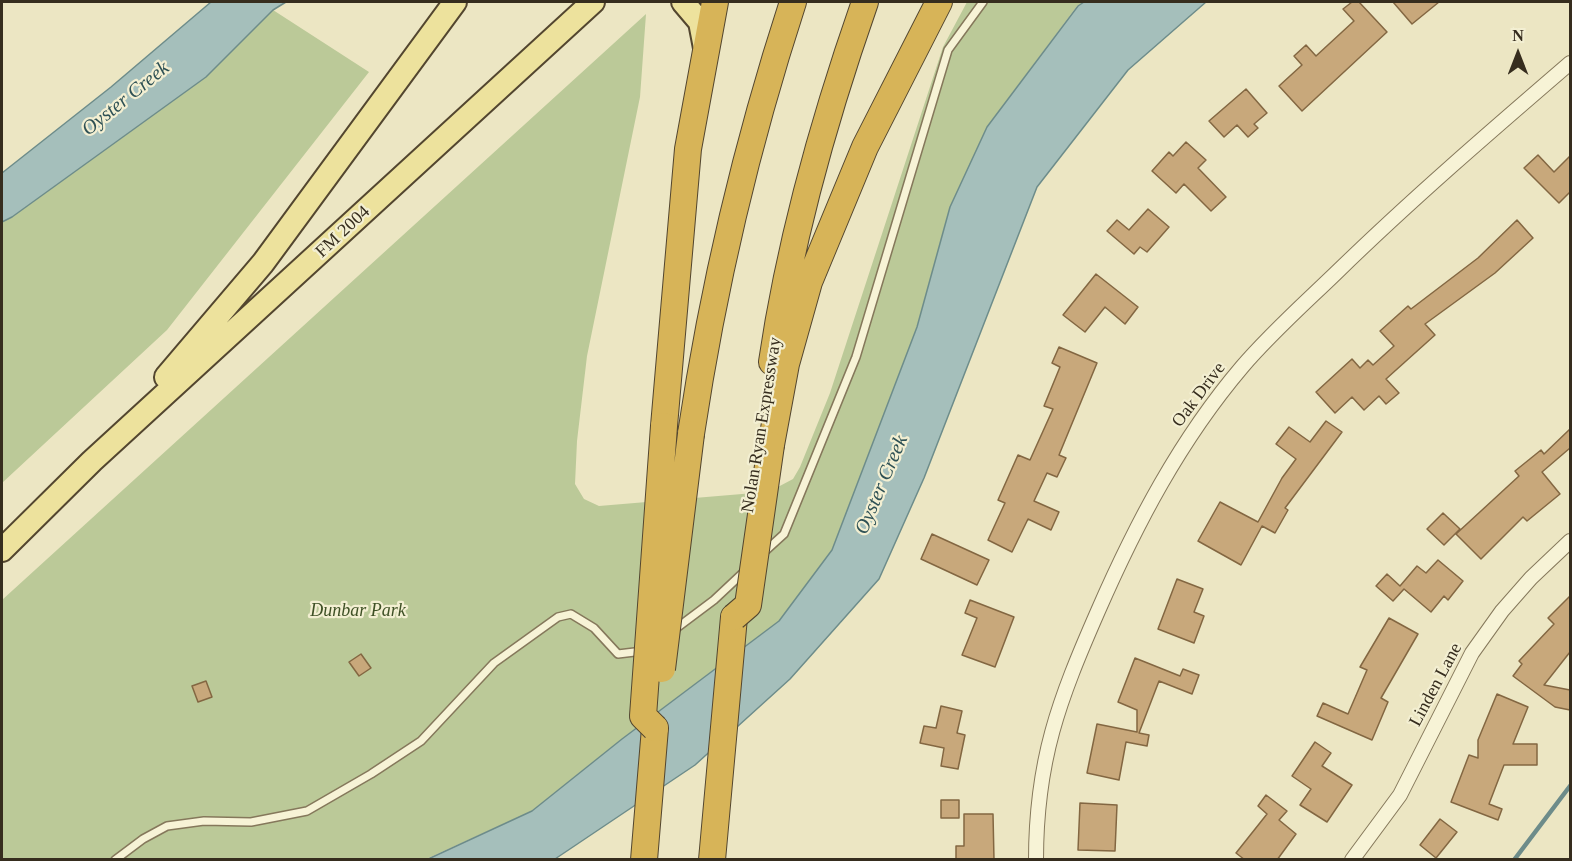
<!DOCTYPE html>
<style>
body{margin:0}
#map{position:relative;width:1572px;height:861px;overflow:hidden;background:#ece6c3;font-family:"Times New Roman",serif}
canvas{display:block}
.frame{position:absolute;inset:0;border:3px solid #362d1e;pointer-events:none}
.north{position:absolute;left:1488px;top:24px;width:60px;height:60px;-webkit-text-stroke:4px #f3efd2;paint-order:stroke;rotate:0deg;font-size:16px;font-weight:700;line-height:24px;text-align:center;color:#362d1e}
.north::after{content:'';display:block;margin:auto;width:21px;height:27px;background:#362d1e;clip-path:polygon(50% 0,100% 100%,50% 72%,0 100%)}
</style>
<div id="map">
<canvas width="1572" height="861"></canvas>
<div class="frame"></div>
<div class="north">N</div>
</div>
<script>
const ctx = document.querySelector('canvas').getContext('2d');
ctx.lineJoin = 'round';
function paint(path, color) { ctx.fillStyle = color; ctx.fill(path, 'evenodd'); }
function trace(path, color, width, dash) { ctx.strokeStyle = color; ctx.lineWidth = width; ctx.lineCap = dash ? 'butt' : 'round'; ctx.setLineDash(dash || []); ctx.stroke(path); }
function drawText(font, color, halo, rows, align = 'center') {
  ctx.font = font + ' "Times New Roman",serif'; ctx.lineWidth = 4.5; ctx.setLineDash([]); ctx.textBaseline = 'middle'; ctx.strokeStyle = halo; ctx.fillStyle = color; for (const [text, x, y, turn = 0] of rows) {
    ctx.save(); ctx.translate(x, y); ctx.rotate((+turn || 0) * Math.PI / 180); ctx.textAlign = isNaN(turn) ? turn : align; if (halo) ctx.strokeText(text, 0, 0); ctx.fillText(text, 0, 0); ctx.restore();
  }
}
paint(new Path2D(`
 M967 2H1084L1077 6 987 127 950 207 917 327 832 550 779 621 622 739 532 811 426 859 2 860V600L646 14 640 97 587 356 577 441 575 484 584 499 599 506 754 493 776 488 793 479 800 467 830 393 943 47Z
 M273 10 369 72 167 330 2 483V222L12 217 206 77Z`), '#bbc998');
const water = new Path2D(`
 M211 2H286L273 10 206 77 12 217 2 222V173L111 87Z
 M1084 2H1206L1128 70 1037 187 924 478 879 579 790 679 695 765 555 859 426 860 532 811 622 739 779 621 832 550 917 327 950 207 987 127 1078 6Z`);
paint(water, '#a5bfbb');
trace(water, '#6d8c8a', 1.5);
trace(new Path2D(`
 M1514 860 1570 786`), '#6d8c8a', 4.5);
const building = new Path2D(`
 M1352 2H1359L1387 32 1302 111 1279 86 1302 65 1294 56 1306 45 1316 56 1354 21 1343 9Z
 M1393 2H1439L1412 24Z
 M1246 89 1267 113 1254 124 1258 128 1248 137 1237 125 1224 137 1209 121Z
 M1186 142 1206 160 1198 168 1226 197 1211 211 1184 184 1176 193 1152 171 1169 152 1173 156Z
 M1538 155 1554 172 1570 156V192L1559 203 1524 168Z
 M1148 209 1169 227 1147 252 1140 247 1134 254 1107 231 1117 220 1129 230Z
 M1517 220 1533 238 1495 273 1425 324 1435 335 1386 379 1399 393 1386 404 1379 396 1364 410 1352 397 1335 413 1316 392 1352 359 1360 368 1368 360 1373 365 1394 346 1380 331 1408 306 1411 309 1478 258Z
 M1096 274 1138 307 1125 324 1105 307 1085 332 1063 315Z
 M1059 347 1097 363 1059 455 1066 458 1057 477 1047 473 1034 501 1059 512 1051 530 1028 519 1012 552 988 540 1005 503 998 500 1018 455 1030 460 1053 409 1044 406 1060 367 1052 363Z
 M1326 421 1342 432 1285 508 1288 510 1275 533 1262 526 1241 565 1198 541 1220 502 1258 522 1282 478 1296 459 1276 444 1289 427 1310 442Z
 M1570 429V448L1542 472 1560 494 1527 521 1523 517 1481 559 1456 534 1519 476 1515 471 1541 450 1544 454Z
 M1443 513 1460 529 1444 545 1427 529Z
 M932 534 989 560 977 585 921 559Z
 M1438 560 1463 581 1448 600 1444 596 1431 612 1404 589 1393 601 1376 586 1387 574 1400 586 1417 566 1426 573Z
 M1177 579 1203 589 1194 612 1204 616 1194 643 1158 629Z
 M1570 596V652L1544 685 1570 690V710L1555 707 1513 676 1522 664 1519 661 1554 624 1548 618Z
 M970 600 1014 617 995 667 962 655 977 618 965 613Z
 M1389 618 1418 634 1381 698 1388 702 1372 740 1317 716 1323 703 1348 714 1367 670 1360 667Z
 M361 654 371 668 359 676 349 662Z
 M1135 658 1180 676 1183 669 1199 675 1192 694 1159 681 1139 733 1149 735 1147 746 1126 742 1119 780 1087 773 1097 724 1137 732V710L1118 702Z
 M206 681 212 697 198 702 192 686Z
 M1497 694 1528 707 1513 744H1537V765H1504L1489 804 1502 809 1498 820 1451 802 1469 755 1478 758V740Z
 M941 706 962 711 957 733 965 735 958 769 941 766 944 748 920 743 924 726 936 728Z
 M1315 742 1331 753 1322 766 1352 785 1327 822 1300 805 1311 789 1292 776Z
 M1266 795 1287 811 1279 820 1296 834 1277 860H1245L1236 853 1267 814 1258 806Z
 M941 800H959V818H941Z
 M1080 803 1117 805 1115 851 1078 850Z
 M964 814H993L994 860H956V846H964Z
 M1440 819 1457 832 1436 858 1420 845Z`);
paint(building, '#c8a87b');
trace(building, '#836742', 1.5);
const lane = new Path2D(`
 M762 554 784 534 856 357 948 50 983 2
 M674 630 714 600 746 570
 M115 860 143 839 167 826 204 821 251 822 307 811 371 774 421 741 494 663 558 617 571 614 594 628 618 654 643 651`);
const street = new Path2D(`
 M1036 860C1036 760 1059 700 1098 611 1136 524 1180 440 1242 367 1271 333 1305 303 1337 272 1412 199 1491 131 1570 63
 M1352 860 1400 795 1472 653 1502 611 1531 578 1570 541`);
const primary = new Path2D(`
 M683 2 700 22 705 48
 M166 377 263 263 455 2
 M2 550 92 461 593 2`);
const highway = new Path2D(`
 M772 362C790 239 824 119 865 2
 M664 426 688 149 715 2
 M691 434C713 287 747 143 793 2
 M771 445 786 364 809 282 865 147 939 2
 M644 860 655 728
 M712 860 734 617`);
trace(lane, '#85785b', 10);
trace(street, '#85785b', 16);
trace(primary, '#53462f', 26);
trace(highway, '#53462f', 28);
trace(lane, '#f7f3d6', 7);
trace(street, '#f7f3d6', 14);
trace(primary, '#ede29d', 22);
trace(highway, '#d7b458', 26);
const highwayBridge = new Path2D(`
 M734 617 748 605 771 445
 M662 669 691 434
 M655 728 643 716 664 426`);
trace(highwayBridge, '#53462f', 28, []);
trace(highwayBridge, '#d7b458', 26);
drawText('18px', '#362d1e', '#f3efd2', [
 ["FM 2004",343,232,-43],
 ["Oak Drive",1199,395,-53],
 ["Nolan Ryan Expressway",762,425,-81],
 ["Linden Lane",1436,685,-62]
]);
drawText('italic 18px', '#3f5126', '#f3efd2', [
 ["Dunbar Park",358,611]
]);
drawText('italic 20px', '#2e5155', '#f3efd2', [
 ["Oyster Creek",126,99,-39],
 ["Oyster Creek",882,485,-67]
]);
</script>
